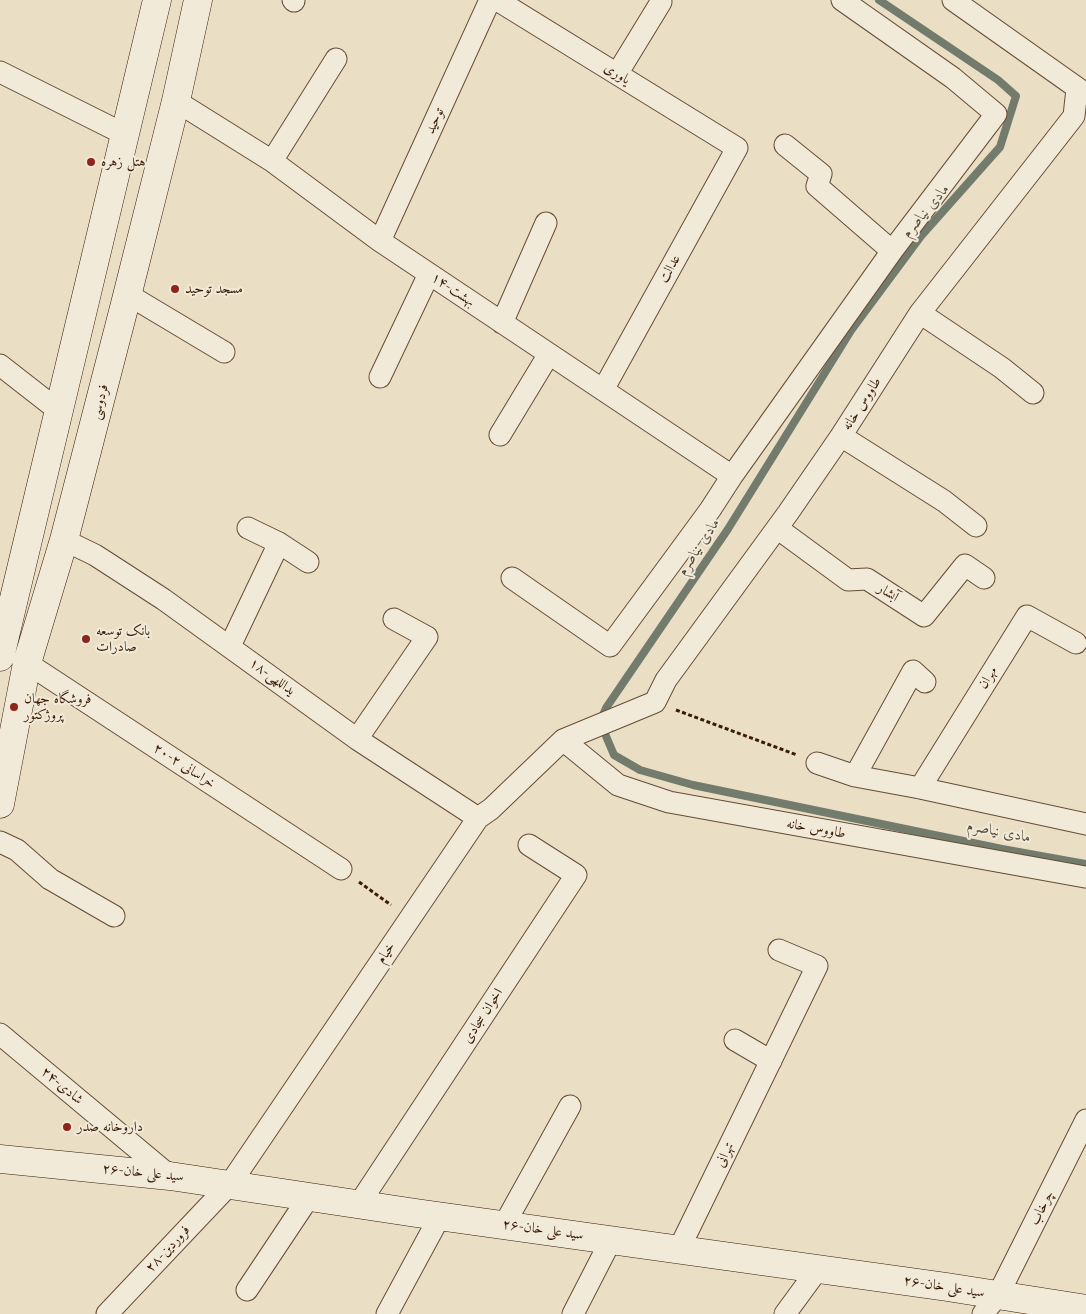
<!DOCTYPE html>
<meta charset="utf-8">
<style>
body{margin:0}
canvas{display:block;background:#eadec5}
</style>
<canvas width="1086" height="1314"></canvas>
<script>
const ctx = document.querySelector('canvas').getContext('2d');
ctx.lineJoin = 'round';
function trace(path, color, width, dash) { ctx.strokeStyle = color; ctx.lineWidth = width; ctx.lineCap = dash ? 'butt' : 'round'; ctx.setLineDash(dash || []); ctx.stroke(path); }
function drawText(font, color, halo, rows, align = 'center') {
  ctx.font = font + ' "Old Standard TT",Amiri,serif'; ctx.lineWidth = 4; ctx.setLineDash([]); ctx.textBaseline = 'middle'; ctx.strokeStyle = halo; ctx.fillStyle = color; for (const [text, x, y, turn = 0] of rows) {
    ctx.save(); ctx.translate(x, y); ctx.rotate((+turn || 0) * Math.PI / 180); ctx.textAlign = isNaN(turn) ? turn : align; if (halo) ctx.strokeText(text, 0, 0); ctx.fillText(text, 0, 0); ctx.restore();
  }
}
trace(new Path2D(`
 M879 0 998 80 1016 96 1000 147 921 236 852 329 728 529 606 708 600 722 614 755 640 770 693 785 1002 849 1086 864`), '#737c6c', 8);
const street = new Path2D(`
 M293 0 294 1
 M497 0 737 148 603 390
 M953 0 1086 94
 M0 72 124 134
 M617 74 661 2
 M176 101 272 161 380 241 732 476
 M785 145 821 174 817 186 892 251
 M272 161 336 59
 M380 241 490 0
 M127 294 224 352
 M920 313 1002 368 1033 393
 M502 323 546 223
 M0 365 59 411
 M380 377 429 274
 M500 435 549 354
 M841 436 944 501 976 526
 M248 528 279 543 308 562
 M777 528 848 580 867 579 924 616 965 565 984 578
 M64 540 95 555 163 599 357 739 478 818
 M512 578 610 646 710 510 732 476 892 251 996 114 953 78 842 0
 M230 646 279 543
 M27 663 341 869
 M357 739 427 637 394 619
 M563 740 618 785 669 802 1085 877
 M817 763 855 776 920 788 1086 824
 M855 776 913 671 925 682
 M920 788 1027 616 1076 643
 M0 842 17 850 50 879 114 916
 M0 1034 170 1176
 M735 1040 771 1061
 M359 1204 576 875 529 845
 M504 1225 570 1106
 M679 1249 817 966 779 950
 M247 1290 309 1197
 M107 1314 230 1184 478 818 491 809 563 740 655 702 666 680 788 513 841 436 920 313 1074 116 1077 89
 M387 1314 440 1216
 M573 1314 611 1240
 M785 1314 818 1269
 M983 1314 998 1295 1086 1120`);
const secondary = new Path2D(`
 M0 657 157 0
 M0 804 27 663 64 540 125 304 176 101 198 0
 M0 1159 170 1176 416 1213 947 1287 1086 1309`);
trace(street, '#674c35', 23);
trace(secondary, '#3b1c05', 29);
trace(new Path2D(`
 M676 710 797 755
 M359 882 391 905`), '#3b1c05', 3, [4, 2.5]);
trace(street, '#f1ead9', 21);
trace(secondary, '#f1ead9', 28);
for (const [x, y, r, color] of [
 [91,162,5,"#8f2418"],
 [175,289,5,"#8f2418"],
 [86,639,5,"#8f2418"],
 [14,707,5,"#8f2418"],
 [67,1127,5,"#8f2418"]
]) { const dot = new Path2D(); dot.arc(x, y, r, 0, 2 * Math.PI); ctx.fillStyle = color; ctx.fill(dot); trace(dot, '#f1ead9', 2); }
drawText('14px', '#3b1c05', '#f1ead9', [
 ["یاوری",617,74,32],
 ["توحید",435,121,-66],
 ["عدالت",670,269,-61],
 ["۱۴-بهشت",453,290,34],
 ["فردوسی",100,402,-76],
 ["طاووس خانه",862,404,-57],
 ["آبشار",888,593,33],
 ["۱۸-یداللهی",272,677,36],
 ["مهران",988,678,-58],
 ["۲۰-خراسانی ۲",184,766,33],
 ["طاووس خانه",816,829,10],
 ["خیام",386,953,-56],
 ["اخوان سجادی",483,1016,-57],
 ["۲۴-شادی",62,1086,40],
 ["تهرانی",725,1155,-64],
 ["۲۶-سید علی خان",143,1173,6],
 ["چرخاب",1042,1208,-63],
 ["۲۶-سید علی خان",543,1230,8],
 ["۲۸-فروردین",168,1249,-47],
 ["۲۶-سید علی خان",944,1287,9]
]);
drawText('14px', '#3b1c05', '#f1ead9', [
 ["هتل زهره",101,162],
 ["مسجد توحید",185,289],
 ["بانک توسعه",96,631],
 ["صادرات",96,647],
 ["فروشگاه جهان",24,699],
 ["پروژکتور",24,715],
 ["داروخانه صدر",77,1127]
], 'left');
drawText('italic 15px', '#574c39', '#f1ead9', [
 ["مادی نیاصرم",926,211,-50],
 ["مادی نیاصرم",699,547,-57],
 ["مادی نیاصرم",999,832,11]
]);
</script>
